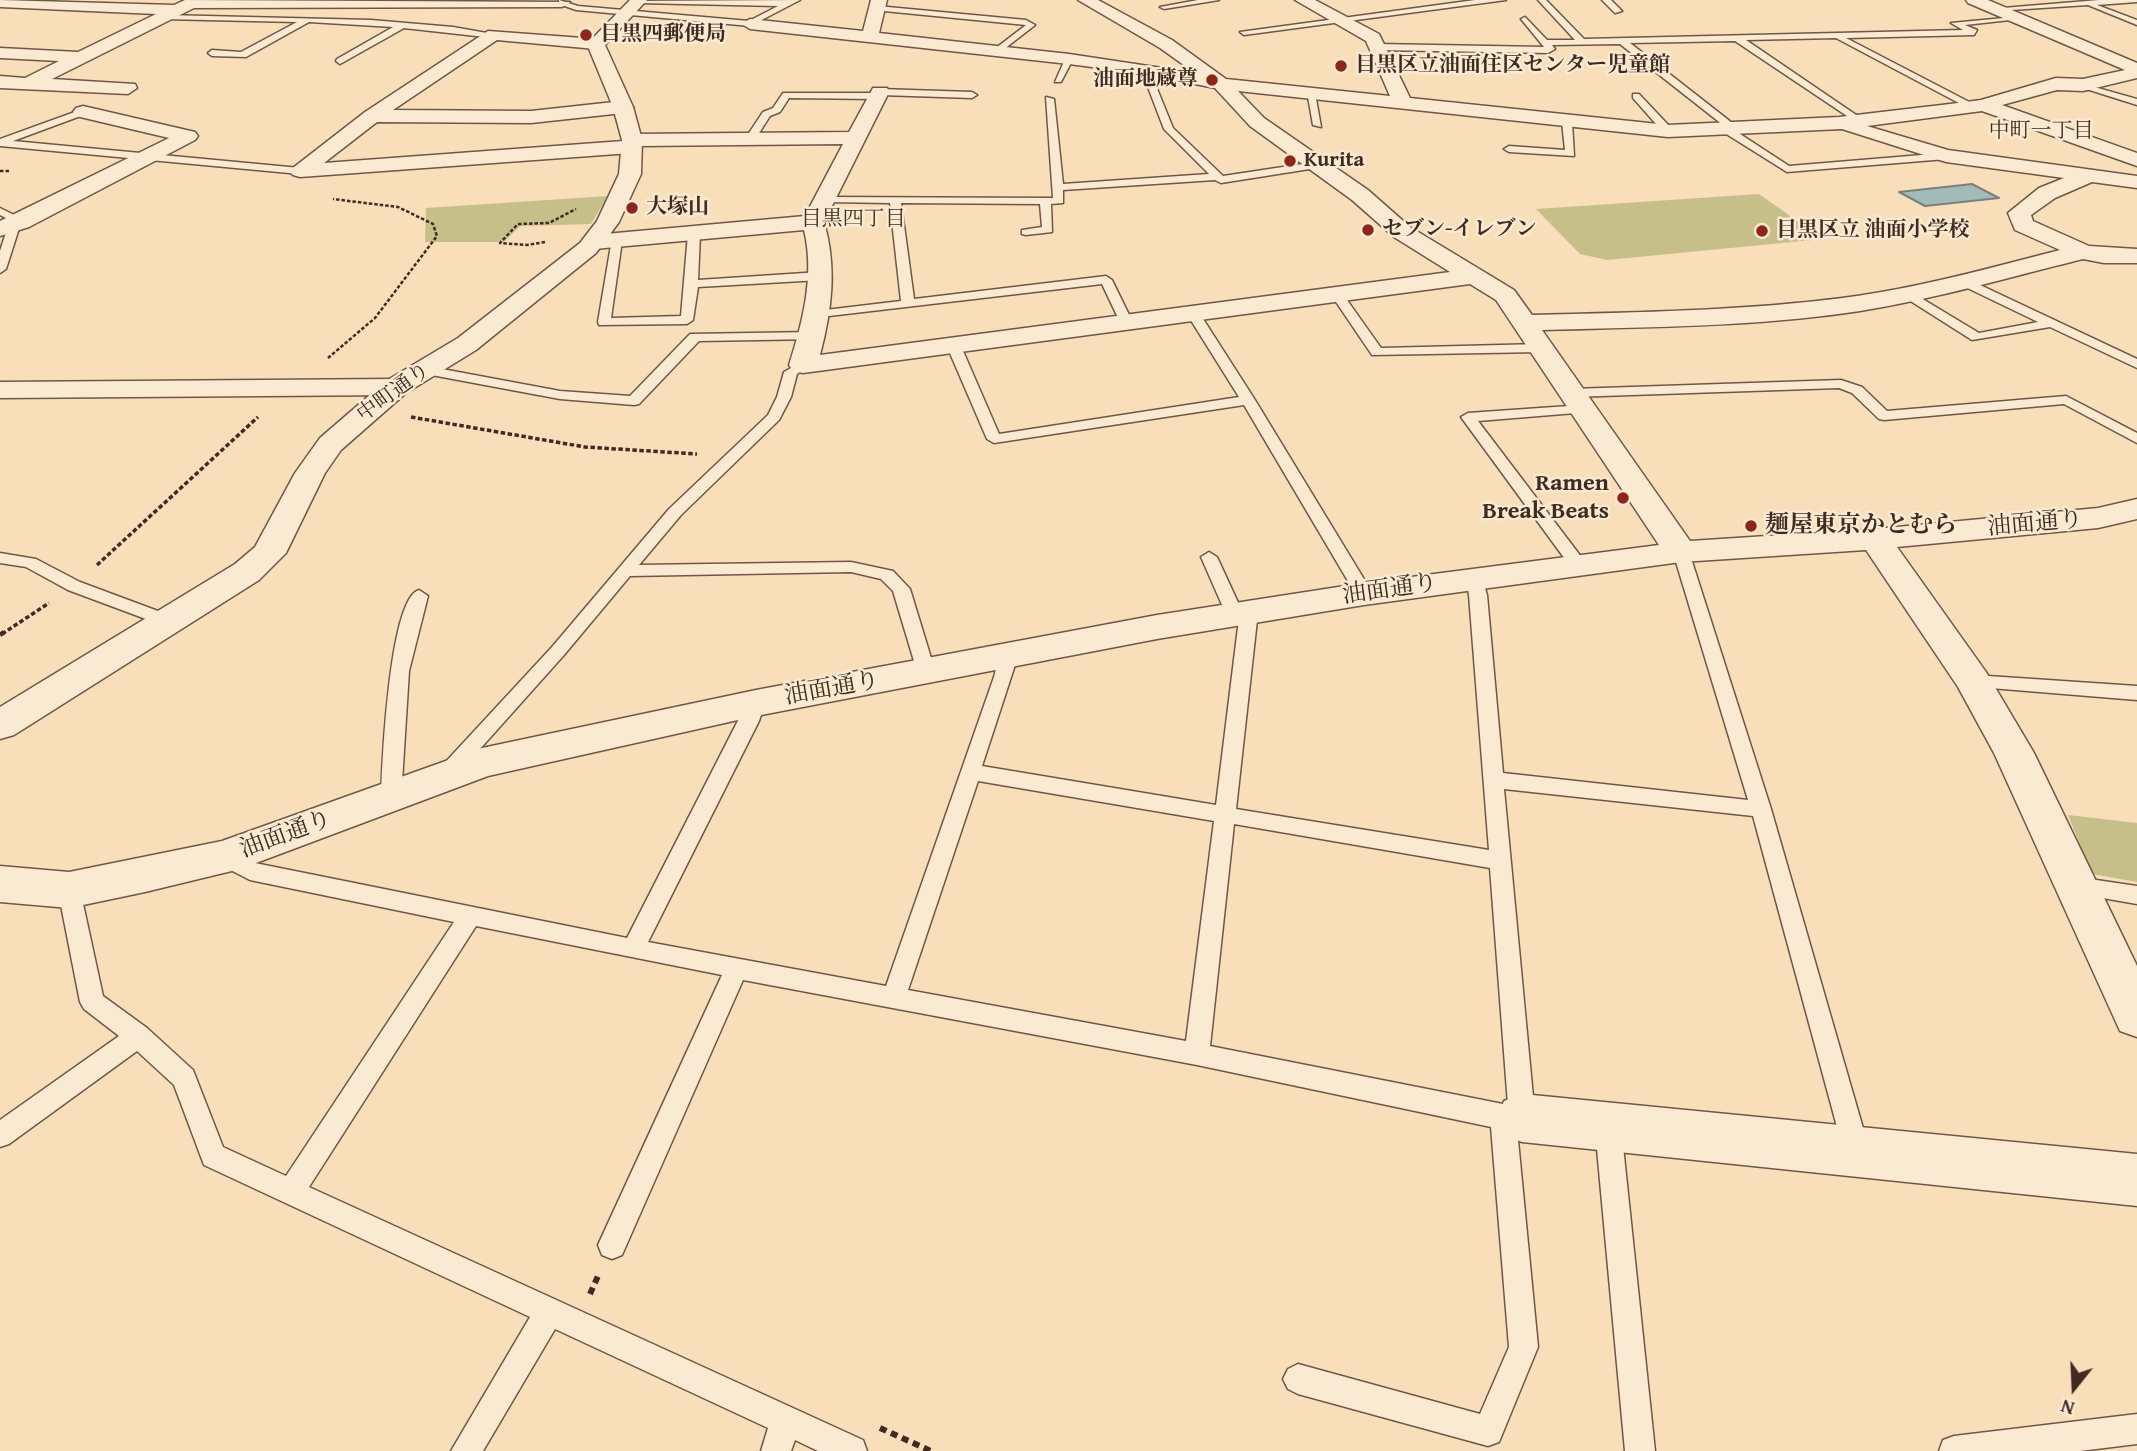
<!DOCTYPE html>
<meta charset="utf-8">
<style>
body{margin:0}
#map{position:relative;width:2137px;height:1451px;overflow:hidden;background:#f9deba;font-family:"Gentium Book Plus",serif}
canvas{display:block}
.north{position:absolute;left:2039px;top:1353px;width:70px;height:70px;-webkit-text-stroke:5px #fbead2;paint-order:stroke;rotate:198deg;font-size:19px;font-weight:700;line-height:28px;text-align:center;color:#412a21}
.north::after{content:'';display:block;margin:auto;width:24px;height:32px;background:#412a21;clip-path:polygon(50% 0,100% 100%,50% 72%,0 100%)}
</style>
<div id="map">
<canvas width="2137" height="1451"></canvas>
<div class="north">N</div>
</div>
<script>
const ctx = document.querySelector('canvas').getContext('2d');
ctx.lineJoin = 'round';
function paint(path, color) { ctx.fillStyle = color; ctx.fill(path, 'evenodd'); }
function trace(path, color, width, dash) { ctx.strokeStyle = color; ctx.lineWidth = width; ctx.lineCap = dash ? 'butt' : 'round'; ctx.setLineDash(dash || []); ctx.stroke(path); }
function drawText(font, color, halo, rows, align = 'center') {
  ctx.font = font + ' "Gentium Book Plus","Noto Serif JP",serif'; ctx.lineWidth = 5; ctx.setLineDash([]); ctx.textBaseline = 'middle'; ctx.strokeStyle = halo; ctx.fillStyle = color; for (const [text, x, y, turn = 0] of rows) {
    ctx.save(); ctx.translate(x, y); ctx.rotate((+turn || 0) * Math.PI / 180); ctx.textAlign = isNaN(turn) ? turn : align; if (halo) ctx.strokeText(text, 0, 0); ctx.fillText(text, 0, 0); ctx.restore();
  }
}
paint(new Path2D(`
 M1759 194 1823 239 1607 260 1580 254 1536 209Z
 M608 196 591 224 520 226 504 242H425L426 208Z
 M2068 815 2137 823V882L2092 874Z`), '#c6bf8a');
const water = new Path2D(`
 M1972 184 1999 198 1925 206 1899 192Z`);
paint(water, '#a0bbb8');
trace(water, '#7a817c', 2);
const service = new Path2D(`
 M559 0 578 6 749 21 778 6 638 3 634 1 800 0 750 26 576 10 559 4Z
 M1198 0H1219L1164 9 1160 7Z
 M1475 0H1506L1244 35 1240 32Z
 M1538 0H1546L1584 39 1963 30 1951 23 2015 17 2019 19 1965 25 1977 30 1974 35 1846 38 1975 105 1977 107 1972 110 1836 38 1746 40 1862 119 1864 121 1859 124 1735 41 1630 43 1736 126 1734 130 1789 166 1946 153 1951 156 1946 159 1787 172 1720 130 1719 128 1723 125 1620 44 1552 45 1555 49 1548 53 1377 50 1373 47 1377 44 1544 47 1521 19 1525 17 1547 40H1575Z
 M1602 0H1611L1622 11 1615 13Z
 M2099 0H2137V2L2097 5 2137 20V25L2088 5 1995 11 1991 9Z
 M877 6 1026 20 1035 25 999 53 996 48 1026 25 874 10Z
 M165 15 371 20 453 27 498 35 494 38 404 28 340 64 336 61 337 59 393 27 309 22 246 57 212 56 208 53 212 50 241 52 297 22 162 19Z
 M1066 57 1073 59 1061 82H1055Z
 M1145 66 1149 69 1173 128 1223 176 1316 162 1321 165 1316 168 1221 183 1215 180 1063 190V203L1051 204 1052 232 1026 235 1022 234V230L1042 227 1040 204 901 203 914 299 1106 276 1112 280 1132 321 1131 324H1121L1102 284 812 318V312L817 311 901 301 890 203 826 202 820 199 822 197 1053 198 1046 97 1054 99 1063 184 1209 174 1164 129 1141 69Z
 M2080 83 2137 99V105L2080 87Z
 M880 89 972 92 977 95 972 98 881 95 877 99 789 98 780 112 770 116 754 141 745 139 763 112 773 108 783 93H876Z
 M1307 91 1315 93 1321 127 1313 125Z
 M1633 94H1639L1672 129V133H1664L1633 98Z
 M83 109 88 112 86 114 13 141 300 168 305 171 300 174 0 146V139Z
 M1567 119 1572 122 1574 156 1509 152 1504 149 1509 146 1565 150 1562 122Z
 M0 208 22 219 6 269 0 273V251L10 220 0 215Z
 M694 231 700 234 698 280 820 272 826 276 820 280 698 287 693 320 687 324 599 325 598 322 612 239 622 241 611 318 681 316 688 234Z
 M1961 276 2137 359V368L2050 327 1972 340 1901 295 1903 292H1911L1979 333 2038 322 1957 283 1955 280Z
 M1338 292 1342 293 1381 348 1541 344 1548 348 1541 352 1372 355 1332 296Z
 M1193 310 1198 311 1255 400 1373 594 1370 598H1358L1244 405 994 443 987 439 946 344 953 340 960 344 999 434 1239 397 1187 314Z
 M812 332 817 333V339L699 341 639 404 634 405 560 399 426 374 419 370 426 366 560 391 630 396 690 334Z
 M803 361 810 365 797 374 791 397 779 420 681 515 639 565 851 562 893 571 910 589 935 671 933 675H919L917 671 893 591 881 579 851 572 630 576 564 655 454 778 447 780 440 778 437 773 440 768 552 647 669 509 768 415 777 397 784 372Z
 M1841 380 1862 387 1887 411 2066 396 2137 433V443L2064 404 1884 420 1879 419 1852 393 1839 388 1572 397 1565 393 1572 389Z
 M1583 405 1590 409 1588 412 1478 421 1585 562 1587 566 1579 571 1573 570 1461 417 1468 413Z
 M1681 547 1689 552 1771 809 1869 1149 1865 1158 1856 1162 1847 1158 1843 1149 1753 816 1504 789 1535 1118 1531 1127 1517 1130 1538 1347 1499 1442 1488 1446 1298 1394 1288 1389 1283 1379 1288 1369 1298 1364 1480 1414 1509 1347 1491 1127 1197 1065 743 980 622 1255 612 1259 602 1255 598 1245 722 975 476 926 309 1187 863 1440 867 1451H818L795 1440 791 1451H761L768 1428 555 1329 483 1451H451L530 1317 204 1165 174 1085 137 1051 9 1144 0 1147V1120L119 1036 84 1009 80 1002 58 890 61 884 69 881 77 884 80 890 103 996 147 1028 193 1070 223 1147 286 1176 454 922 250 880 217 863 214 857 217 851 225 849 255 863 627 938 747 703 749 698H763L765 703 759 721 648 942 886 986 994 677 997 665 994 655 997 651H1009L1015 665 982 766 1216 805 1239 619 1229 618 1226 614 1201 557 1209 552 1217 557 1241 609 1249 605 1258 611 1236 809 1489 850 1469 595 1466 578 1474 573 1482 578 1487 595 1503 773 1748 800 1673 552ZM978 781 1214 821 1186 1041 908 990ZM1234 824 1490 868 1508 1105 1210 1046Z
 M0 553 36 559 80 582 174 617 177 621 168 627 162 625 68 590 26 567 0 563Z
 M419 590 428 596 409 671 401 798 398 803 391 806 384 803 381 798C382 767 389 598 419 590Z
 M1973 675 2137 686V700L1966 686 1964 681 1966 676Z
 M2076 877 2137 886V904L2068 892 2065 886 2068 880Z
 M1608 1115 1617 1118 1621 1127 1655 1451H1625L1595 1127 1599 1118Z
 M2137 1414V1444L2080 1451H1939L1943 1440 1954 1436Z`);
const minor = new Path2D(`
 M0 0 174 5 185 0 570 2 562 7 194 8 52 79 135 84 137 88 128 94 0 88V76L25 78 59 61 0 58V48L78 52 156 14 0 7Z
 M871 0H887L879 33 1069 54 1195 73 1160 48 1078 0H1098L1172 40 1226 79 1390 96 1366 41 1295 0H1315L1379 34 1410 98 1668 125 1839 117 1950 104 1981 100 2056 78 2083 79 2125 70 1968 3 1966 0H1988L2137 63V78L2083 91 2057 90 2002 105 2137 153V166L1982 111 1867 126 1948 150 2137 176V188L2092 182 2055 198 2031 215 2033 221 2089 246 2137 249V263H2104L2083 259C2009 277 1936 299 1860 311 1755 327 1648 327 1542 330L1690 541 1875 529 2098 508 2137 499V519L2098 528 1897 547 1986 672 2034 753 2137 966V1037L2120 1031 1994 753 1958 687 1866 550 1681 562 1364 605 1157 639 756 716 488 776 240 869 145 892 69 908 0 902V866L69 872 222 841 482 748 756 690 1157 615 1364 583 1659 545 1496 300 1470 284 803 373 793 371 789 365C803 321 815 275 804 230L594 249 586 247 582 242 586 237 594 235 805 216 843 144 640 146 638 151 631 153 300 177 293 175 289 171 365 112 488 31 596 39 605 44 596 49 497 40 393 110 531 111 623 101 633 107 623 113 531 123 377 122 324 163 623 141 625 136 632 134 849 132 873 88H887L889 92 824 222C837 267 832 310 820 355L1450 272 1394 237 1352 200 1250 126 1215 88 1145 74 1069 64 750 29 742 24 750 19 863 31ZM1238 91 1668 137 1842 129 1946 162 2064 178 2039 188 2008 213 2015 230 2060 250C1993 267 1926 286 1857 296 1749 311 1640 312 1532 315L1514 290 1410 227 1368 190 1264 118Z
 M83 106 195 132 198 136 195 140 29 227 0 236V221L169 138 76 116 73 112 76 108Z
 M396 379 406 381 410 387 406 393 396 395 0 398V382Z
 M1522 1094 2137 1154V1206L1522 1142 1504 1135 1497 1118 1504 1101Z`);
const tertiary = new Path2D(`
 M630 0H647L605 45 633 107 642 140 641 174 619 222 596 253 476 350 406 393 341 450 325 473 286 553 259 580 14 735 0 739V707L235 564 255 547 295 473 320 438 386 381 458 338 580 243 597 221 619 174 622 140 613 107 587 44Z`);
trace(service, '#6f5747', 3);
trace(minor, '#6f5747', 3);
trace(tertiary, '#6f5747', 3);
trace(new Path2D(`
 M0 171H11
 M545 242 527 245 500 243 518 224 549 223 576 209
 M328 358 375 318 437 236 433 224 398 207 333 199`), '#412a21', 2.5, [3.5, 2]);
trace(new Path2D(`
 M411 417 585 447 697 454
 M97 565 258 417
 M2 634 49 603`), '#412a21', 3.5, [4.5, 2.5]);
trace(new Path2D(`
 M0 635 4 632`), '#412a21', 4.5, [5, 3.5]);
trace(new Path2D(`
 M590 1294 598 1276
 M880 1428 931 1451`), '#412a21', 6, [7, 5]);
paint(service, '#fbead2');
paint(minor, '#fbead2');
paint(tertiary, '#fbead2');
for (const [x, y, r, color] of [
 [586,35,7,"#8f2418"],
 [1341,66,7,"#8f2418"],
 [1212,80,7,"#8f2418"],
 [1290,161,7,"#8f2418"],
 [632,208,7,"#8f2418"],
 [1368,230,7,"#8f2418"],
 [1762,231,7,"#8f2418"],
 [1623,498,7,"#8f2418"],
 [1751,526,7,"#8f2418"]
]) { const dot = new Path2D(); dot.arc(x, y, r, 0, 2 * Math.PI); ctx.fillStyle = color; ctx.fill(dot); trace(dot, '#fbead2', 2.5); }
drawText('bold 21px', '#412a21', '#fbead2', [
 ["目黒四郵便局",600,35],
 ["目黒区立油面住区センター児童館",1355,66],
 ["油面地蔵尊",1198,80,"right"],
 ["Kurita",1304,161],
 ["大塚山",646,208],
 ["セブン-イレブン",1382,230],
 ["目黒区立 油面小学校",1776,231]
], 'left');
drawText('21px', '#412a21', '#fbead2', [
 ["中町一丁目",2041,132],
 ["目黒四丁目",853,220]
]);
drawText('21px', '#412a21', '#fbead2', [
 ["中町通り",394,393,-36]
]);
drawText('bold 24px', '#412a21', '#fbead2', [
 ["Ramen",1609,484],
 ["Break Beats",1609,512],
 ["麺屋東京かとむら",1765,526,"left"]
], 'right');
drawText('24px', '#412a21', '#fbead2', [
 ["油面通り",2035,524,-5],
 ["油面通り",1390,590,-8],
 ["油面通り",832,689,-10],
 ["油面通り",286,835,-20]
]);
</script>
